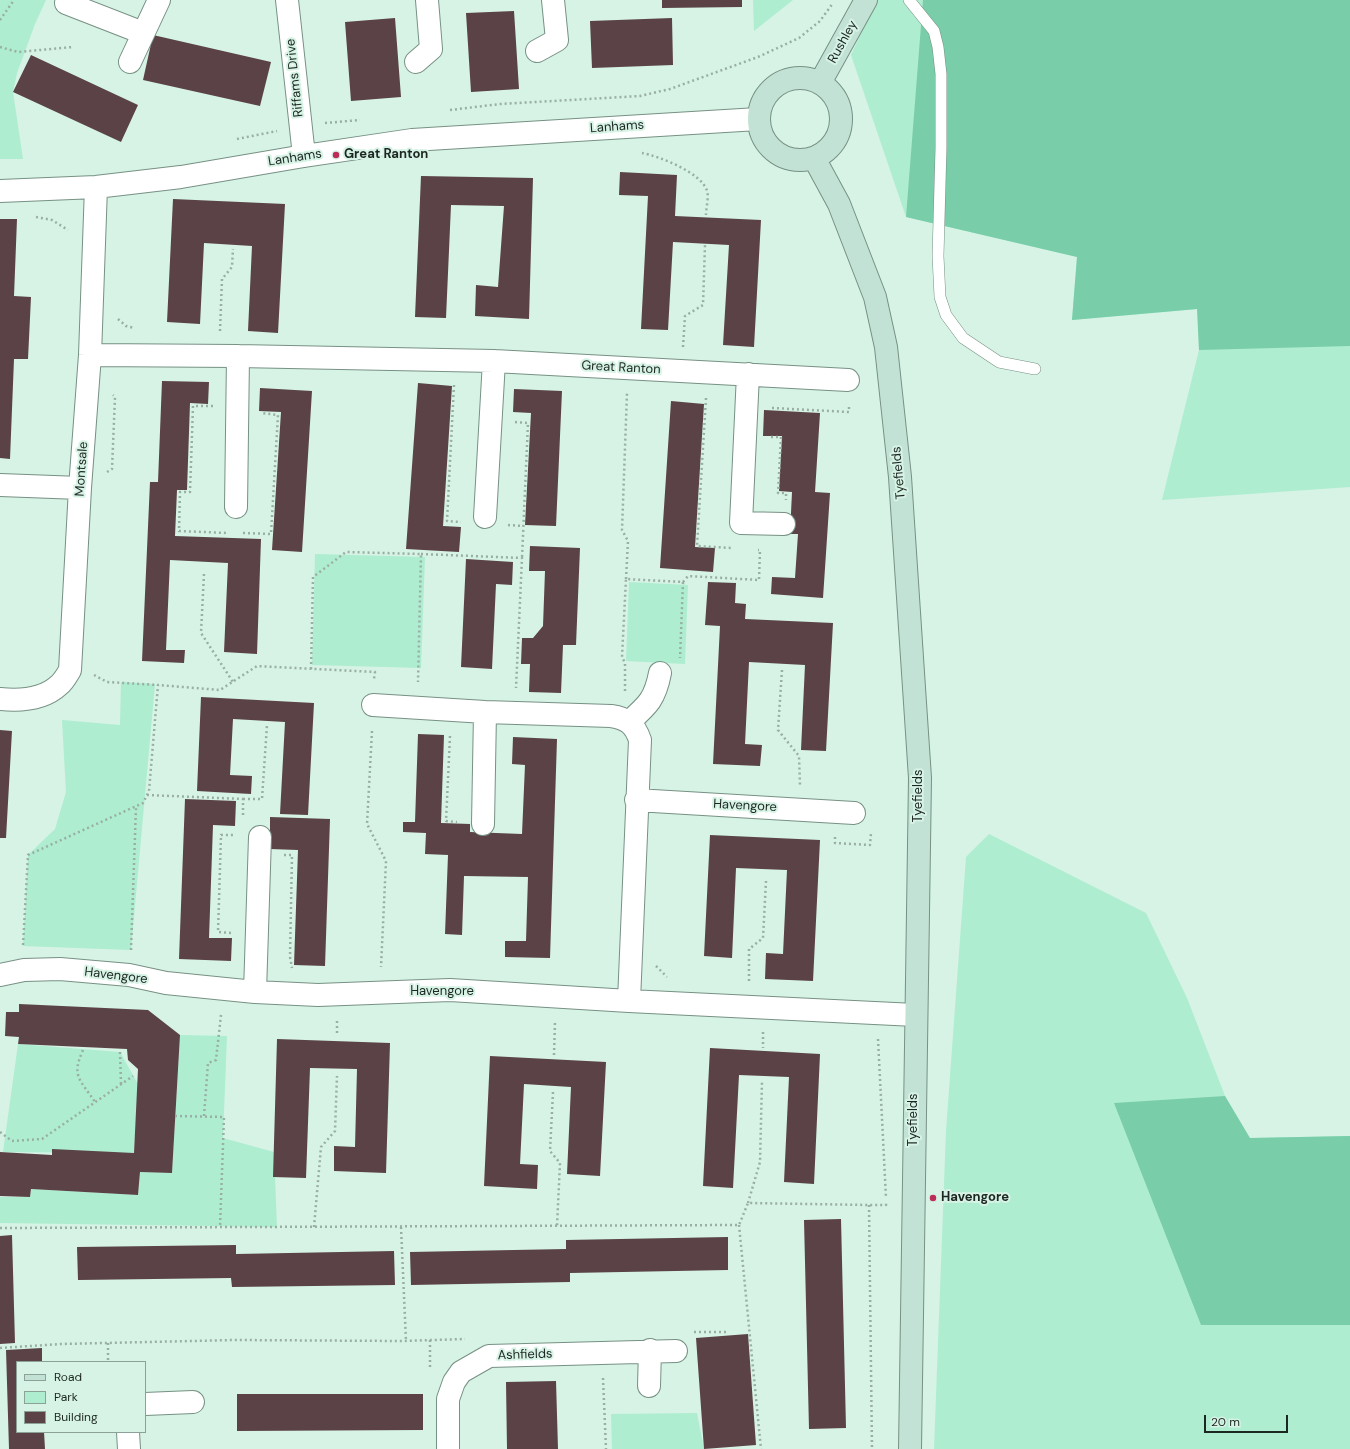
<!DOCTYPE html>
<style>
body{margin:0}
#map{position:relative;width:1350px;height:1449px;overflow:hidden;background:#d6f3e5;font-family:"DM Sans",sans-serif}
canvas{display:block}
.legend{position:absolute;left:16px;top:1361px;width:130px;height:72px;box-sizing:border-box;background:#d6f3e5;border:1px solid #8ca197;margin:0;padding:5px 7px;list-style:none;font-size:12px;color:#1d2722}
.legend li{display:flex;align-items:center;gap:8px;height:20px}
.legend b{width:20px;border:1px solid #8ca197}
.scale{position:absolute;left:1204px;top:1415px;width:84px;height:18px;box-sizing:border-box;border:2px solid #1d2722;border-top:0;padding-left:5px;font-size:12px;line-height:14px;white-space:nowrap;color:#1d2722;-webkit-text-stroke:3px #d6f3e5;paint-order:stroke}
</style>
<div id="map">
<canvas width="1350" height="1449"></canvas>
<ul class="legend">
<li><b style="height:5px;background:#c3e2d6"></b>Road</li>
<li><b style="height:11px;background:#aeedd0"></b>Park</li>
<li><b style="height:11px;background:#5a4246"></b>Building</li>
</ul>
<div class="scale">20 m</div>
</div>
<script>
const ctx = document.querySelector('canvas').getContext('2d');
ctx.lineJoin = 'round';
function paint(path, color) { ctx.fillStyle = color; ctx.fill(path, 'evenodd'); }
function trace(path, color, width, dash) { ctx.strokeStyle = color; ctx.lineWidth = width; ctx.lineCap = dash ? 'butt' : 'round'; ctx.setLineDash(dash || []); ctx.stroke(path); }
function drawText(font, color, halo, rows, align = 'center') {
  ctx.font = font + ' "DM Sans",sans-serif'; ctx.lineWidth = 4; ctx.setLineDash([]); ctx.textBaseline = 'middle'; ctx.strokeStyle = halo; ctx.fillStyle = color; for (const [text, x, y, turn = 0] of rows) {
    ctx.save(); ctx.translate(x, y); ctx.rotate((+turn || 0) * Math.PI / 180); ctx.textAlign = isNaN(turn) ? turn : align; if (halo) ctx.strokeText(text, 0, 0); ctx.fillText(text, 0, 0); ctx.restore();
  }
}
paint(new Path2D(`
 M0 0H46L35 24 17 73 13 92 23 159H0Z
 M753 0H793L754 31Z
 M876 0H1350V487L1162 500 1199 350 1198 309 1072 320 1077 257 906 217 851 55Z
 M315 554 425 557 421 668 312 665Z
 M629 582 688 585 685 664 626 661Z
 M121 682 155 684 131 950 23 946 28 855 55 829 66 792 62 720 120 725Z
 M989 834 1146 913 1187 998 1225 1096 1249 1138 1350 1136V1449H934L946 1131 966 857Z
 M180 1035 227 1036 223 1138 274 1152 277 1227 0 1223V1197H30L31 1189 138 1195 140 1172 172 1173Z
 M18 1044 120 1052 138 1084 134 1153 3 1152Z
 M697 1413 704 1449H612L611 1414Z`), '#aeedd0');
paint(new Path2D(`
 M923 0H1350V346L1199 350 1197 309 1072 320 1077 257 906 217Z
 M1225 1096 1250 1138 1350 1136V1325H1201L1114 1103Z`), '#79cda8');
paint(new Path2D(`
 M662 0H742V7L662 8Z
 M514 11 519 89 471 92 466 13Z
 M395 18 401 97 351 101 345 22Z
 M672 18 673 65 592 68 590 21Z
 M153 35 271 62 260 106 143 80Z
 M31 55 138 105 121 142 13 92Z
 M620 172 677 175 675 216 761 220 754 347 723 345 729 245 673 242 668 330 641 329 648 196 619 195Z
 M421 176 533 178 529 319 475 316 476 285 498 287 504 206 451 205 446 318 415 317Z
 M173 199 285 204 278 333 248 331 252 246 204 243 200 324 167 322Z
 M0 219H17L14 296 31 297 28 359H14L10 459 0 458Z
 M162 381 209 382 208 404 190 403 187 490H177L175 536 261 539 257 654 224 652 228 563 170 560 166 650H185L184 663 142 661 150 482H158Z
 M418 383 452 386 443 526 461 527 459 552 406 549Z
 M260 388 312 391 302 552 272 550 281 412 259 411Z
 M514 389 562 391 556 526 525 525 531 413 513 412Z
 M671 401 704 404 695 547 715 548 713 572 660 568Z
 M764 410 820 413 815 492 830 493 823 598 771 594 772 577 795 578 798 534H790L792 492 779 491 782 436H763Z
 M530 546 580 548 576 645H563L561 693 529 692 530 664H521L522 638H533L543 626 545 571H529Z
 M466 559 513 562 512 585 496 584 492 669 461 667Z
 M708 582 736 583 735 603 746 604 745 619 833 623 826 751 801 750 805 665 749 662 745 744 762 745 760 766 713 764 720 626 705 625Z
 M201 697 314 703 308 815 280 814 285 722 233 719 230 775 252 776 251 794 197 791Z
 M0 730 12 731 6 838H0Z
 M418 734 444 735 441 823 470 824V832L522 834 525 765 512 764 513 737 557 739 550 958 505 957V941H526L528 877 464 876 462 935 445 934 448 855 425 854 426 833 403 832V822H415Z
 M185 799 236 801 235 826 213 825 209 938H232L231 961 179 959Z
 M270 817 330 819 325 966 294 965 298 850 270 849Z
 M710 835 820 840 813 981 765 979 766 953 783 954 787 870 736 868 732 958 704 956Z
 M19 1004 148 1010 180 1035 172 1173 140 1172 138 1195 31 1189 30 1197 0 1196V1152L52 1155V1149L134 1153 138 1069 128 1060 127 1049 18 1044 19 1037 5 1036 6 1012H19Z
 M277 1039 390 1043 386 1173 334 1171V1146L355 1147 357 1069 310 1068 306 1178 273 1177Z
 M710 1048 820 1054 814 1184 784 1182 789 1077 739 1075 733 1188 703 1186Z
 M490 1056 606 1062 600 1176 567 1174 571 1087 524 1084 520 1164 538 1165 537 1189 484 1186Z
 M841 1219 846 1428 809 1429 804 1220Z
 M12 1235 15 1343 0 1344V1236Z
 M728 1237V1270L570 1273V1282L411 1285 410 1252 566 1249V1240Z
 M236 1245V1254L394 1251 395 1285 232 1287 231 1278 78 1280 77 1247Z
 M748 1334 756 1445 704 1449 696 1338Z
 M42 1348V1362H17V1432H44L45 1449H9L6 1350Z
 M556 1381 558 1449H507L506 1382Z
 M237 1394H423V1430L237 1431Z`), '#5a4246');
const lane = new Path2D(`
 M909 0 934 31 938 47 941 74V148L938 256 940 297 946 315 963 338 999 362 1035 369`);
const street = new Path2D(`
 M287 0 304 156
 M66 3 143 33
 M537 51 557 40 553 0
 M130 62 159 0
 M416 62 431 49 427 0
 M0 191 96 187 181 177 304 156 412 140 758 119
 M90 355 238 356 494 361 848 380
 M748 374 741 523 784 524
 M0 485 80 488
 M236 507 238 356
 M485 517 494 361
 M0 699C20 701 43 700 59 685 64 681 67 675 70 670L80 488 90 355 96 187
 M373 705 485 712 611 716C627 718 635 725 640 740L629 1001
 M629 722C648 705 655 699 660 673
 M636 800 854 813
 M483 824 485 712
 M0 975 24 970 60 969 129 975 166 983 255 992 318 995 450 990 629 1001 915 1015
 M255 992 260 837
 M649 1386 650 1350
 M145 1404 193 1402
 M128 1432 129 1449
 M448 1449V1399L454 1382 461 1372 489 1356 676 1351`);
const secondary = new Path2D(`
 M759 119a41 41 0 1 1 82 0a41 41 0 1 1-82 0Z
 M820 83 866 0
 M814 158 839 204 875 297 886 347 900 477 920 778 910 1449`);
trace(lane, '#779184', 12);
trace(street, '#779184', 24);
trace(secondary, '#779184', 24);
trace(new Path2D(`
 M0 20 14 0
 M0 47 18 52 73 47
 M450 110 500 104 640 96 670 89 758 57 799 38 820 21 833 3
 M325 123 360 120
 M237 139 277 131
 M642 153C659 156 702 173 707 191 709 197 706 208 706 215
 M36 217 52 220 68 230
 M118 319 126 326 134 328
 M220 331 222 279 232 267 233 249
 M683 347 685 316 703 305 705 245
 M454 385 447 521 461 522
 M706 398 697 546 732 548
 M213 406H193L190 492H180L179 531 228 533
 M772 408 849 412V405
 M515 422 528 423 522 558
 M771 437H781L778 493H786V500
 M107 472 112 469 115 397 113 395
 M508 525 523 526
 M243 533 271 534 278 415 262 413
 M421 554 522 558 516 688
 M204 574 201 633 233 682
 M626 579 628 541 622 530 627 393
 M683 582 688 576 759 580 760 550H758
 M311 669 313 577 346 552 421 554 418 682
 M782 670 778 730 799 756 800 785
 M94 675 107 682 158 685
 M625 691V663L622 657 626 579 683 582 680 658
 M372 731 367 824 386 861 381 967
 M450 736 446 821 457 822
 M147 795 243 799V817
 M243 799H262L267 725
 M835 837V843L870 845 871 833
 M284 855H292L290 957 292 968
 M231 933 218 932 221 835H235
 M23 945 28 855 143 803 149 791 158 685 220 690 257 666 375 672 374 679
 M131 950 136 807
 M656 966 667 977
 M749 981V949L763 938 766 881
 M337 1021V1036
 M763 1032V1048
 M878 1039 886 1198
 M83 1050C71 1077 80 1079 95 1102
 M120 1052 121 1084
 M554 1055 555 1022
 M553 1092 550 1151 560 1163 557 1226
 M175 1116 224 1117 220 1227
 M204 1116 208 1063 216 1060 221 1015
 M0 1132 12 1141 42 1139 133 1076
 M748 1203 760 1162 762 1081
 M869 1205 872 1449
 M739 1225 761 1449
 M314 1227 321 1147 335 1131 337 1076
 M401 1227 406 1341
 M0 1228 739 1225 748 1203 869 1205H886V1203
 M694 1332H729
 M430 1340V1369
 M108 1343V1362
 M0 1348 61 1344 235 1340 401 1341 465 1339
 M603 1378 606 1449`), '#99afa4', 2.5, [2, 3]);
trace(lane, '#fff', 11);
trace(street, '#fff', 22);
trace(secondary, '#c3e2d6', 22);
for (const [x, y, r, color] of [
 [336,155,4,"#bc2d5a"],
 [933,1198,4,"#bc2d5a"]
]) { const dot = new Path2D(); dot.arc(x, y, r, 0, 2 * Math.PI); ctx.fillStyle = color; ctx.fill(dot); trace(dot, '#d6f3e5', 1.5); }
drawText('13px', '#1d2722', '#d6f3e5', [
 ["Rushley",843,42,-61],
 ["Riffams Drive",295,78,-96],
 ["Lanhams",617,127,-4],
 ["Lanhams",295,158,-9],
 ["Great Ranton",621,368,3],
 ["Montsale",82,469,-86],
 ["Tyefields",899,473,-95],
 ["Tyefields",919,796,-90],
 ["Havengore",745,806,3],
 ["Havengore",116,976,7],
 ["Havengore",442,992],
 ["Tyefields",914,1120,-90],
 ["Ashfields",525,1355,-2]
]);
drawText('bold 13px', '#1d2722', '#d6f3e5', [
 ["Great Ranton",344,155],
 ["Havengore",941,1198]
], 'left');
</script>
